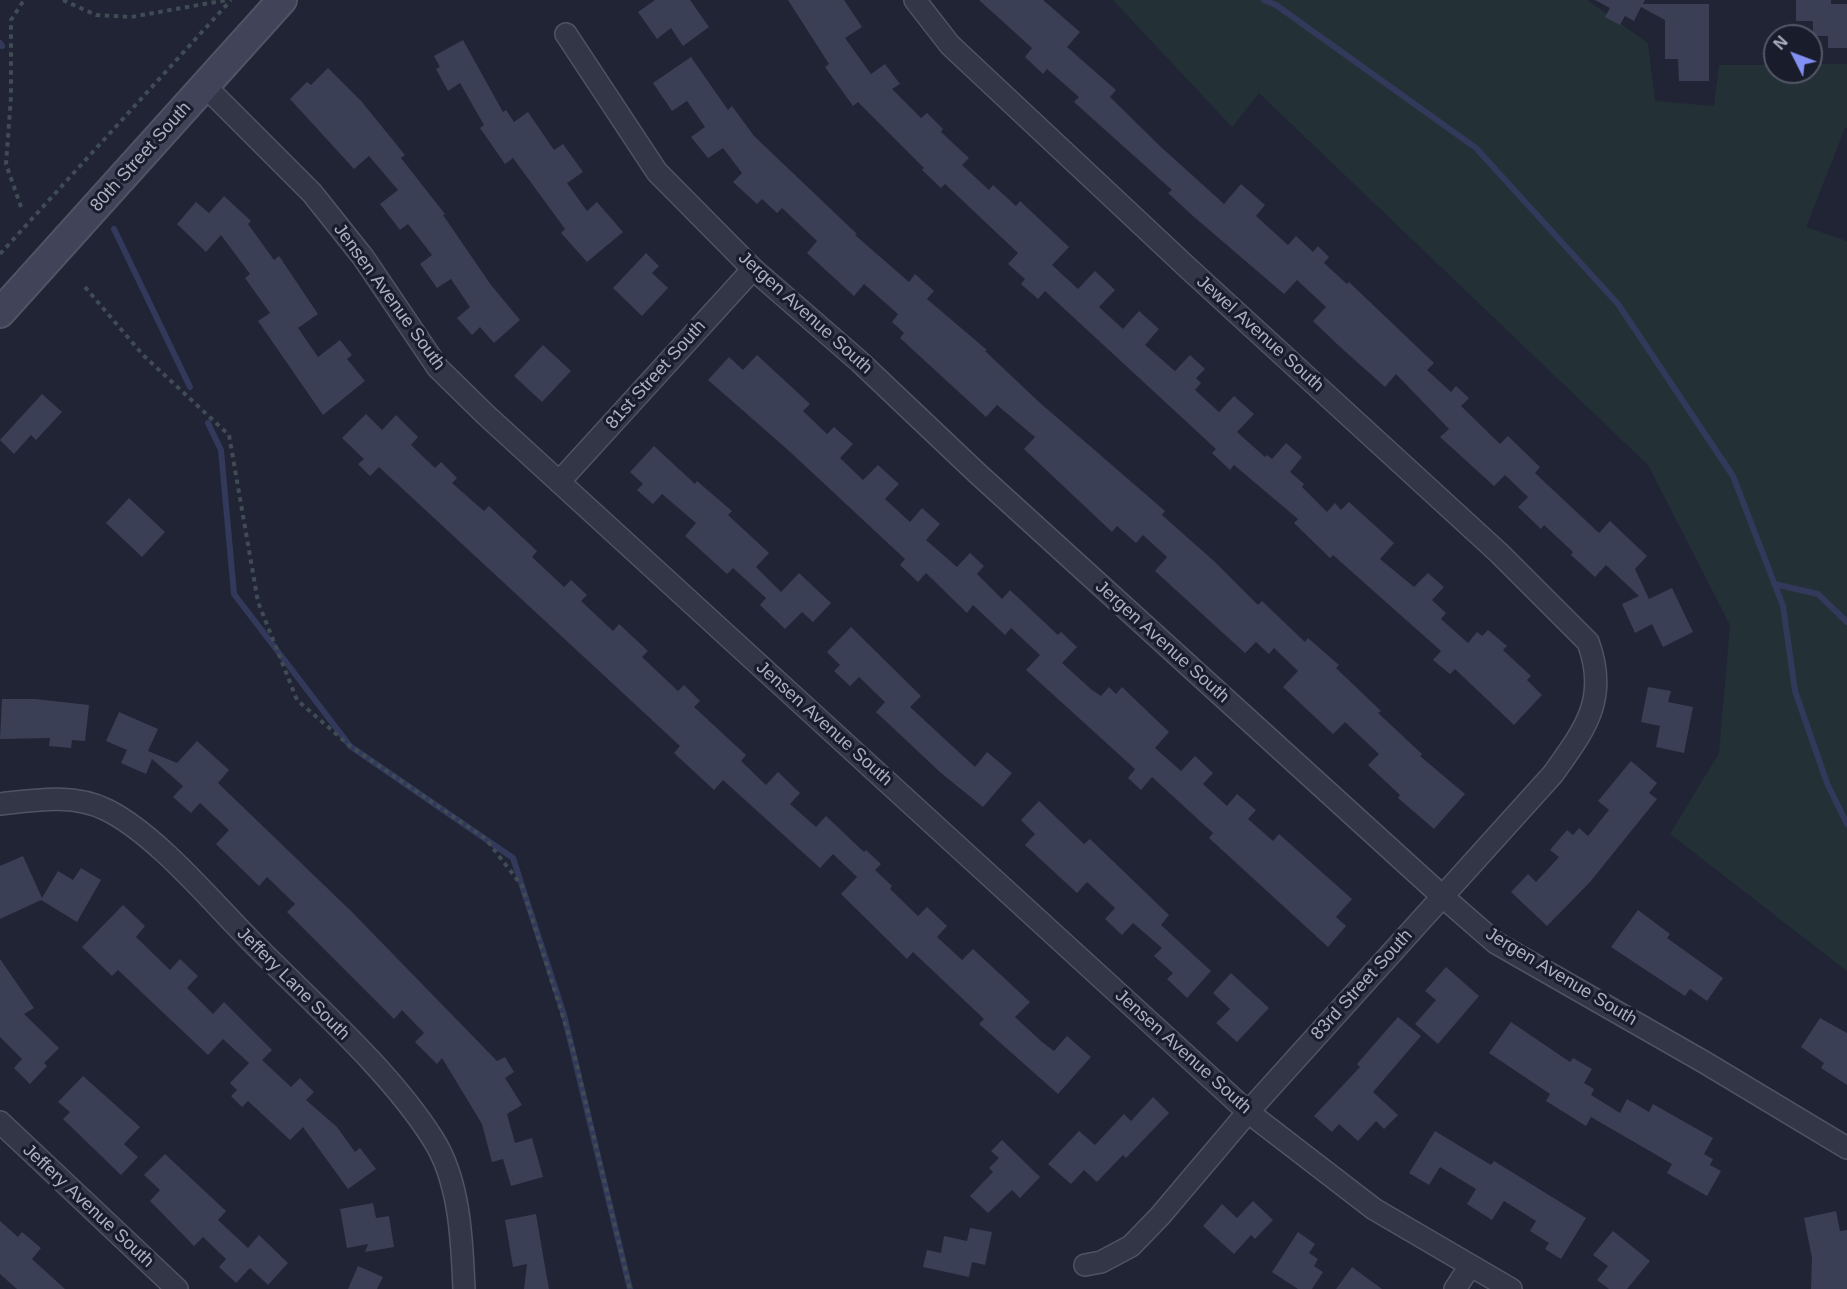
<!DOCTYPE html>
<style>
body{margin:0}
#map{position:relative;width:1847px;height:1289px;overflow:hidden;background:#202435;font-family:Arial,sans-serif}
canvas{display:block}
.north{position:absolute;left:1763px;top:24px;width:60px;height:60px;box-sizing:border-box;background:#191c2a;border:2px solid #545767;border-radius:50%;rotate:312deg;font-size:16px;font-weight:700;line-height:24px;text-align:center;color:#adb0c3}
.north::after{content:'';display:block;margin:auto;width:21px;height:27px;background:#8290f3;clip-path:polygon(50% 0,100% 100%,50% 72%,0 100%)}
</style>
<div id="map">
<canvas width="1847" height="1289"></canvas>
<div class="north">N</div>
</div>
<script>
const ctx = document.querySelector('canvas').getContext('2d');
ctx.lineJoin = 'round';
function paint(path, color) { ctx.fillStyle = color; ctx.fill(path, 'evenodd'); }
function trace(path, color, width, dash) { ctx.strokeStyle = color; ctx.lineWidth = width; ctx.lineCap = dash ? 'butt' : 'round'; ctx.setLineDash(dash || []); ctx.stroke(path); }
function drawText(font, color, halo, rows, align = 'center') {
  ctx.font = font + ' Arial,sans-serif'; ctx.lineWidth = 6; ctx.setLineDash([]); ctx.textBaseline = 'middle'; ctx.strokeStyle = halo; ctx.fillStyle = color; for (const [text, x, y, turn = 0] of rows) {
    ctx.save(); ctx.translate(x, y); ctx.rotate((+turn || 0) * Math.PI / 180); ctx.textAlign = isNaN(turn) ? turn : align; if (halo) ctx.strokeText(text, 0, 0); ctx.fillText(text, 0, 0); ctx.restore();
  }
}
paint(new Path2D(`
 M1113 0H1587L1648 43 1655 101 1714 106 1719 65H1775V72H1811V64H1847V128H1845L1806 227 1847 241V971L1670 834 1719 753 1730 625 1648 465 1259 93 1232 127Z`), '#233137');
trace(new Path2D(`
 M1264 0 1276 5 1476 148 1618 304 1733 476 1783 606 1795 691 1827 783 1847 824
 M0 43 2 46
 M114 229 190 387
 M208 423 221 450 234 594 350 746 513 858 564 1015 630 1289
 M1774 584 1818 594 1847 622`), '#32395a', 6);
paint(new Path2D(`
 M655 0H690L709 27 683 46 671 28 657 39 638 12Z
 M788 0H844L862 27 845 38 871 74 885 64 900 84 892 89 921 118 927 113 943 129 941 132 969 158 962 165 989 190 993 185 1016 206 1020 201 1069 247 1052 265 1078 289 1095 271 1115 290 1099 307 1123 329 1139 311 1159 329 1145 345 1175 371 1190 355 1205 369 1196 378 1201 383 1195 390 1219 412 1234 396 1254 414 1237 432 1265 457 1267 455 1272 459 1286 443 1302 457 1290 472 1304 484 1302 487 1327 512 1335 503 1341 510 1349 502 1394 543 1380 559 1414 587 1428 573 1444 587 1432 600 1446 613 1441 619 1468 643 1477 632 1482 636 1488 630 1507 646 1503 650 1531 676 1527 680 1542 695 1514 725 1455 669 1450 674 1433 660 1441 651 1333 555 1330 558 1294 523 1298 519 1234 465 1230 470 1212 453 1216 449 1045 291 1038 299 1021 284 1025 279 1008 264 1018 253 945 184 941 188 922 170 924 168 858 102 853 106 825 67 829 64Z
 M979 0H1043L1080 32 1067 47 1116 90 1110 97 1161 147 1224 204 1241 184 1265 205 1256 216 1288 245 1296 236 1313 252 1318 246 1329 257 1324 263 1347 284 1349 282 1434 363 1427 370 1451 392 1456 386 1469 398 1461 406 1500 444 1508 436 1540 467 1535 473 1599 533 1610 521 1647 556 1635 569 1649 599 1672 588 1693 632 1663 647 1652 624 1635 633 1622 604 1639 596 1606 565 1595 577 1571 555 1573 552 1544 525 1541 529 1518 507 1528 497 1505 475 1494 486 1440 437 1449 429 1396 374 1385 387 1338 345 1313 321 1326 307 1297 280 1284 294 1193 216 1168 193 1172 190 1074 102 1079 97 1047 69 1043 74 1025 57 1032 48Z
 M1595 0H1645L1643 4H1709V81H1679L1678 59H1665V20L1641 7 1634 21 1625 16 1620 25 1605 17 1610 8Z
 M1796 0H1831V4H1847V48H1828V36H1813V21H1796Z
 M463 40 503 112 506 110 514 122 528 112 554 150 563 144 583 172 567 183 587 211 597 202 623 232 587 262 561 233 565 229 513 158 505 164 480 128 484 125 460 83 448 91 436 69 440 67 434 56Z
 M691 57 728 110 732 106 754 136 857 234 855 235 909 282 915 274 934 291 927 299 987 350 985 351 1039 402 1165 511 1162 515 1215 562 1258 605 1262 601 1305 642 1308 638 1339 665 1336 668 1381 711 1378 713 1422 754 1420 756 1465 794 1434 829 1398 798 1400 795 1368 765 1379 754 1345 722 1333 734 1283 687 1298 671 1274 648 1269 654 1256 642 1245 653 1155 571 1167 557 1143 535 1136 543 1117 526 1112 532 1024 449 1035 437 997 405 986 417 900 338 904 333 892 322 898 314 864 284 854 296 807 253 817 241 782 208 777 213 762 199 757 204 733 182 742 173 723 148 708 158 691 137 705 127 687 101 672 111 653 83Z
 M328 68 362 102 405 155 401 158 445 214 443 215 491 285 520 320 494 343 480 327 472 335 457 318 470 307 451 279 437 288 420 264 432 255 408 224 400 230 380 204 398 190 369 156 354 169 290 99 307 82 311 85Z
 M224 196 251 221 248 224 274 260 279 256 318 314 298 328 318 357 340 340 352 355 347 359 365 381 323 415 258 321 270 313 245 278 250 274 221 235 206 252 177 224 196 202 209 213Z
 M646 253 659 266 652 273 668 288 642 316 613 288Z
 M543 345 571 371 542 402 514 376Z
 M757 355 810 404 803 411 827 434 834 427 853 444 840 458 863 480 878 465 899 484 885 499 910 522 922 508 940 524 926 540 957 567 970 553 984 566 977 574 1002 599 1010 590 1058 635 1061 632 1077 647 1062 663 1092 690 1101 696 1109 687 1116 694 1122 687 1169 732 1155 748 1181 771 1195 756 1213 773 1203 784 1227 806 1237 794 1256 810 1248 819 1273 841 1279 834 1352 899 1336 917 1346 926 1328 947 1209 838 1213 833 1152 777 1141 790 1128 778 1135 769 1026 670 1040 655 1011 628 1005 635 973 605 967 613 926 573 918 582 900 565 905 559 788 450 708 380 729 357 743 370Z
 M42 394 62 412 36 440 31 435 14 454 0 440Z
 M366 414 382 430 396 415 418 437 411 445 435 468 441 462 457 478 452 483 484 511 489 506 507 523 537 551 532 557 564 587 571 580 587 595 581 601 613 631 619 624 648 651 642 657 678 691 684 685 700 701 694 707 746 755 741 761 766 785 778 772 800 793 790 804 816 827 826 816 864 852 866 850 881 864 875 870 892 886 890 889 918 916 927 907 947 926 937 937 962 960 973 949 1030 1002 1015 1017 1042 1042 1054 1051 1067 1036 1091 1057 1058 1094 979 1024 984 1019 913 952 907 959 841 894 857 877 833 854 820 868 723 780 714 790 674 753 680 746 379 467 370 476 358 464 364 459 342 438Z
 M654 446 695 484 697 481 732 511 728 515 769 553 756 567 781 592 799 573 831 603 813 622 802 612 785 629 760 605 766 598 733 568 727 574 685 536 696 523 662 494 653 504 637 490 643 484 630 472Z
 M129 498 165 532 142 557 106 523Z
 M851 627 921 696 910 707 975 767 987 752 1012 773 983 807 941 773 876 712 885 702 859 677 850 686 834 671 840 665 827 652Z
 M1648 687 1671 691 1668 702 1693 707 1684 753 1656 747 1660 726 1641 722Z
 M2 699H35L89 705 85 741 72 740 71 748 49 746 50 738 0 739Z
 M119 712 158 729 148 751 177 763 197 741 229 770 218 783 352 912 497 1061 505 1057 514 1072 505 1078 522 1105 507 1114 515 1143 532 1138 543 1177 511 1186 503 1159 492 1162 482 1124 442 1058 437 1064 415 1042 424 1033 402 1010 394 1019 287 912 295 904 267 877 259 886 216 844 229 830 200 803 191 813 173 797 183 786 152 759 146 774 121 763 127 750 106 741Z
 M1631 761 1657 783 1649 793 1657 799 1590 882 1547 926 1511 892 1528 874 1536 882 1559 857 1550 850 1567 830 1573 835 1579 828 1588 836 1609 810 1598 801Z
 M1039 801 1084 844 1090 839 1169 915 1161 925 1211 971 1187 998 1167 979 1173 973 1154 956 1162 948 1133 923 1122 935 1105 919 1115 908 1087 882 1077 893 1025 845 1035 834 1021 820Z
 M23 856 42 898 58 871 73 880 81 868 101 880 77 922 41 900 0 919V866Z
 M123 905 145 926 136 937 170 970 180 959 198 976 187 988 213 1014 224 1002 272 1050 262 1060 291 1087 300 1078 314 1092 306 1100 337 1127 355 1152 360 1148 376 1169 348 1189 303 1127 290 1140 248 1101 242 1107 231 1096 237 1090 230 1083 249 1063 223 1039 208 1055 118 970 112 976 82 947Z
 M1638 910 1670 934 1667 938 1723 978 1707 1001 1690 989 1685 996 1611 947Z
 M0 959 34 1008 24 1014 59 1048 44 1063 47 1066 30 1084 14 1068 22 1059 0 1037Z
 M1446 967 1479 996 1438 1044 1415 1024 1436 1000 1425 991Z
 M1231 973 1269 1008 1237 1042 1216 1023 1230 1009 1213 993Z
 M1398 1017 1421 1036 1373 1092 1398 1115 1384 1129 1376 1121 1358 1141 1339 1124 1332 1132 1314 1116 1360 1067 1357 1064Z
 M1820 1018 1847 1033V1085L1821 1068 1824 1063 1801 1047Z
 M1511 1022 1570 1062 1573 1058 1592 1069 1584 1083 1594 1089 1591 1095 1620 1113 1627 1099 1649 1112 1653 1104 1713 1138 1704 1154 1713 1159 1710 1165 1721 1171 1707 1196 1667 1173 1672 1164 1591 1117 1586 1126 1546 1101 1550 1094 1489 1053Z
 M83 1076 140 1127 124 1144 138 1157 121 1175 63 1119 70 1112 58 1102Z
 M1153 1097 1169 1113 1126 1158 1123 1155 1097 1182 1084 1170 1071 1184 1048 1164 1079 1131 1095 1145 1124 1114 1131 1121Z
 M1435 1131 1491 1165 1494 1161 1586 1218 1561 1259 1545 1249 1549 1243 1530 1231 1536 1221 1504 1201 1492 1220 1467 1204 1476 1189 1440 1167 1429 1185 1409 1173Z
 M1002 1140 1040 1177 1020 1198 1012 1190 988 1213 970 1196 993 1172 989 1168 999 1158 991 1151Z
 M165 1154 226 1211 218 1220 248 1248 259 1235 288 1263 268 1285 250 1268 236 1283 219 1267 226 1259 203 1237 194 1246 150 1201 160 1190 144 1175Z
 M1253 1201 1273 1220 1255 1239 1251 1235 1234 1254 1203 1226 1222 1204 1237 1218Z
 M373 1203 376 1218 389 1216 394 1247 365 1252 368 1244 347 1248 340 1209Z
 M1836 1211 1840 1231 1847 1230V1289H1811L1812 1258 1804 1218Z
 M536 1214 544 1261 549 1289H524L527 1264 513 1267 505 1220Z
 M0 1221 18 1237 22 1232 41 1248 32 1259 65 1289H17L0 1274Z
 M970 1228 992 1232 985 1265 972 1262 969 1277 923 1267 927 1250 941 1253 944 1236 967 1241Z
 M1613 1231 1650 1261 1627 1289H1609L1597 1280 1608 1266 1593 1255Z
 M1298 1232 1315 1244 1309 1253 1318 1259 1314 1266 1323 1272 1312 1289H1298L1272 1272Z
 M358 1266 383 1277 377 1289H348Z
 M1352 1267 1382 1289H1336Z`), '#3b3f55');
const street = new Path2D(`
 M915 0 950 45 1189 269 1499 553 1588 642C1609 699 1585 729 1553 774L1248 1112 1160 1216 1131 1246 1101 1262 1085 1265
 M566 34 657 172 753 269 860 362 977 473 1442 896 1496 943 1704 1062 1847 1148
 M205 86 312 193 363 257 438 368 486 415 1248 1112 1374 1209 1511 1289
 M559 482 753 269
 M0 804C35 800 74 793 107 810 157 835 212 902 252 942 310 1001 389 1069 433 1139 460 1181 462 1241 464 1289
 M0 1122 177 1289
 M1455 1289 1470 1266`);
const secondary = new Path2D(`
 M0 313 282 0`);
trace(street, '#515364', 24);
trace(secondary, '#515364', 32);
trace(new Path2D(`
 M63 0 96 15 131 17 227 0
 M21 207 6 164 11 97V20L24 0
 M0 254 231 0
 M85 287 143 355 229 435 258 602 297 700 350 746 486 839 522 886 573 1049 630 1289`), '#3f4c54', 4, [4.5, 4.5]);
trace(street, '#333646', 21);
trace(secondary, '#414459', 28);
drawText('18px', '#adb0c3', '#191c2a', [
 ["80th Street South",141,157,-48],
 ["Jensen Avenue South",389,297,54],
 ["Jergen Avenue South",805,313,42],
 ["Jewel Avenue South",1260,334,42],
 ["81st Street South",656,375,-48],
 ["Jergen Avenue South",1162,642,42],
 ["Jensen Avenue South",824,724,42],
 ["Jergen Avenue South",1561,977,31],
 ["Jeffery Lane South",293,984,45],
 ["83rd Street South",1362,985,-48],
 ["Jensen Avenue South",1183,1052,42],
 ["Jeffery Avenue South",88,1206,43]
]);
</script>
